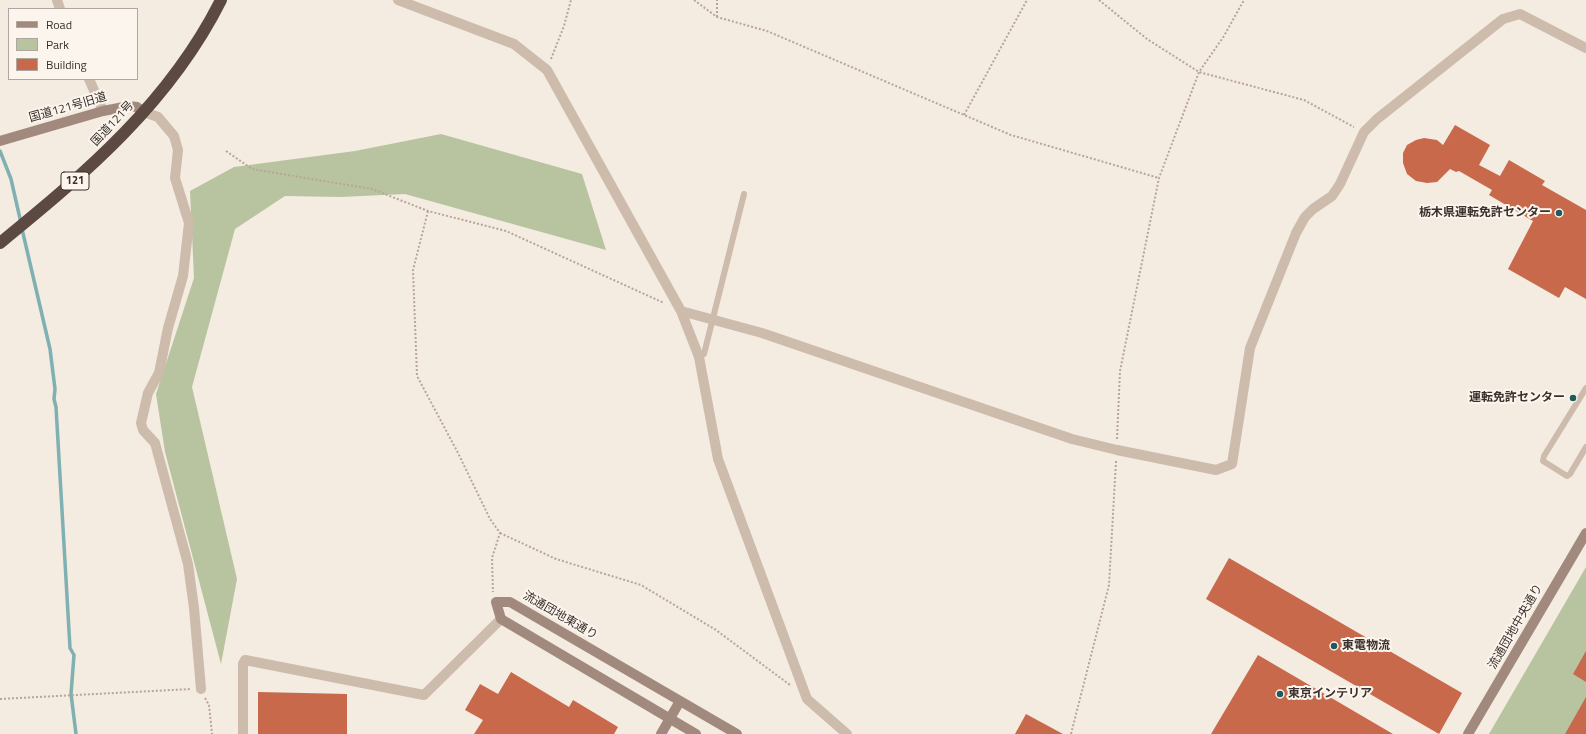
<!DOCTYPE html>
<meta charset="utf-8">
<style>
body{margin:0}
#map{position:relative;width:1586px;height:734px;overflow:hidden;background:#f4ebe1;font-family:"Titillium Web",sans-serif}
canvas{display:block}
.legend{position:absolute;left:8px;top:8px;width:130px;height:72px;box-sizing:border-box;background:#fbf5ee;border:1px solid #aea6a0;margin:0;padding:5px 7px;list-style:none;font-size:12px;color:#3b302b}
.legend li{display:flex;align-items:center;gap:8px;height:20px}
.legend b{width:20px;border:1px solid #aea6a0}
</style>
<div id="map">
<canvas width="1586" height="734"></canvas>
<ul class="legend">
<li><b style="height:5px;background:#a18a7d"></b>Road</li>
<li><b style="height:11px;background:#b8c4a0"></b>Park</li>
<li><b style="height:11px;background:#c8694b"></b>Building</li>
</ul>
</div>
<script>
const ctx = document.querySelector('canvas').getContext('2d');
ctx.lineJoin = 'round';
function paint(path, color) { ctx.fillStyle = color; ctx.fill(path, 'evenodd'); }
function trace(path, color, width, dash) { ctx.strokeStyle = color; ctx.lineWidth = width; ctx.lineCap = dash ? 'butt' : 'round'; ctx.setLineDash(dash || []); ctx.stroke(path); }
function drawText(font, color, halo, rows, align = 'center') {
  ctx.font = font + ' "Titillium Web","Noto Sans JP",sans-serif'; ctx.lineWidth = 4; ctx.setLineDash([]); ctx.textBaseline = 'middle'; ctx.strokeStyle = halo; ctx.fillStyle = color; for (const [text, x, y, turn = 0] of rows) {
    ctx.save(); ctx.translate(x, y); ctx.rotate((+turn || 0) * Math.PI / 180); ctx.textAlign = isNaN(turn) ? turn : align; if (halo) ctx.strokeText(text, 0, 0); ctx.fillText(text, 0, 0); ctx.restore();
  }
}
paint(new Path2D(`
 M441 134 582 174 606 250 405 194 340 197 285 196 235 229 192 387 237 579 221 664 165 452 156 394 194 278 190 191 234 167 355 151Z
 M1586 567V734H1489Z`), '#b8c4a0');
trace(new Path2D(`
 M0 151 11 179 21 223
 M22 229 50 349 55 389 54 399 56 407 70 648 74 655 71 694 76 734`), '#7fb0b2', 3.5);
paint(new Path2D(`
 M1455 125 1490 145 1479 165 1500 176 1509 160 1545 181 1542 185 1586 210V299L1565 287 1559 298 1508 269 1533 221 1489 195 1492 190 1459 171 1456 172 1450 169 1437 182 1427 183 1416 181 1407 174 1403 163V153L1407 145 1416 140 1424 138 1437 140 1443 145Z
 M1229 558 1462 693 1439 734 1206 599Z
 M1586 651V682L1573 674Z
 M1258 655 1393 734H1211Z
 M511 672 569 707 573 700 618 727 614 734H474L483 720 465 710 480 684 498 694Z
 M258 692 347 694V734H258Z
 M1586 697V734H1565Z
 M1026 714 1063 734H1015Z`), '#c8694b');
trace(new Path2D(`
 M694 0 717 17 767 31 1011 135 1159 178
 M1099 0 1147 39 1199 72 1304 100 1354 127
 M717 17V0
 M551 59 564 26 571 0
 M964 115 1027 0
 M226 151 252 169 372 189 428 211 506 231 664 303
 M428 211 413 270 417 376 458 453 490 519 500 533 492 558 493 592
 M1117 439 1120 371 1159 178 1199 72 1224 36 1244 0
 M500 533 556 559 641 585 716 630 790 685
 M205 698 209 705 212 734
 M0 699 191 689
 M1071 734 1109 585 1116 461`), '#b9a596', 2, [2, 2]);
trace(new Path2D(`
 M699 357 704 354 744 194
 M1586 388 1544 456 1543 461 1567 476 1570 474 1586 447`), '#cdbbac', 6);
trace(new Path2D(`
 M57 0 60 9
 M398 0 514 44 547 70 681 311 762 333 1072 439 1117 450 1216 470 1232 464 1250 348 1296 233 1305 217 1313 209 1332 196 1340 184 1364 132 1377 119 1503 19 1520 14 1586 48
 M89 79 103 111
 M144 112 158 117 174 136 178 150 175 178 189 223 183 276 168 328 159 373 148 393 141 423 143 430 155 443 188 564 194 608 201 689
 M681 311 699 357 718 459 807 699 847 734
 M243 734V664L245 660 424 695 501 619`), '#cdbbac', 10);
trace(new Path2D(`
 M0 141 103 111 129 106 137 107 144 112
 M661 734 680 701
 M696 734 501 619 496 602H510L737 734
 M1468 734 1586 533`), '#a18a7d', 10);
trace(new Path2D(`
 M0 243C86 173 170 102 221 0`), '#5c4a42', 12);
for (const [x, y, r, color] of [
 [1559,213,4,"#1f5a5e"],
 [1573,398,4,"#1f5a5e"],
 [1334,646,4,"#1f5a5e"],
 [1280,694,4,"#1f5a5e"]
]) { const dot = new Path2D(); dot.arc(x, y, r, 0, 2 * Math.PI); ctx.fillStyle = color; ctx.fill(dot); trace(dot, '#fbf5ee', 1.5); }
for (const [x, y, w] of [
 [75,181,28]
]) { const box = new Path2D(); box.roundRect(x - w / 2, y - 9, w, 18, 3); ctx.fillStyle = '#fbf5ee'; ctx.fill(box); trace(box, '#3b302b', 1); }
drawText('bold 11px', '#3b302b', null, [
 ["121",75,181]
]);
drawText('12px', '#3b302b', '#fbf5ee', [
 ["国道121号旧道",68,108,-16],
 ["国道121号",113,124,-47],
 ["流通団地東通り",560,616,30],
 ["流通団地中央通り",1516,627,-60]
]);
drawText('bold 12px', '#3b302b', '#fbf5ee', [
 ["栃木県運転免許センター",1551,213],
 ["運転免許センター",1565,398],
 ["東電物流",1342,646,"left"],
 ["東京インテリア",1288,694,"left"]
], 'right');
</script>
